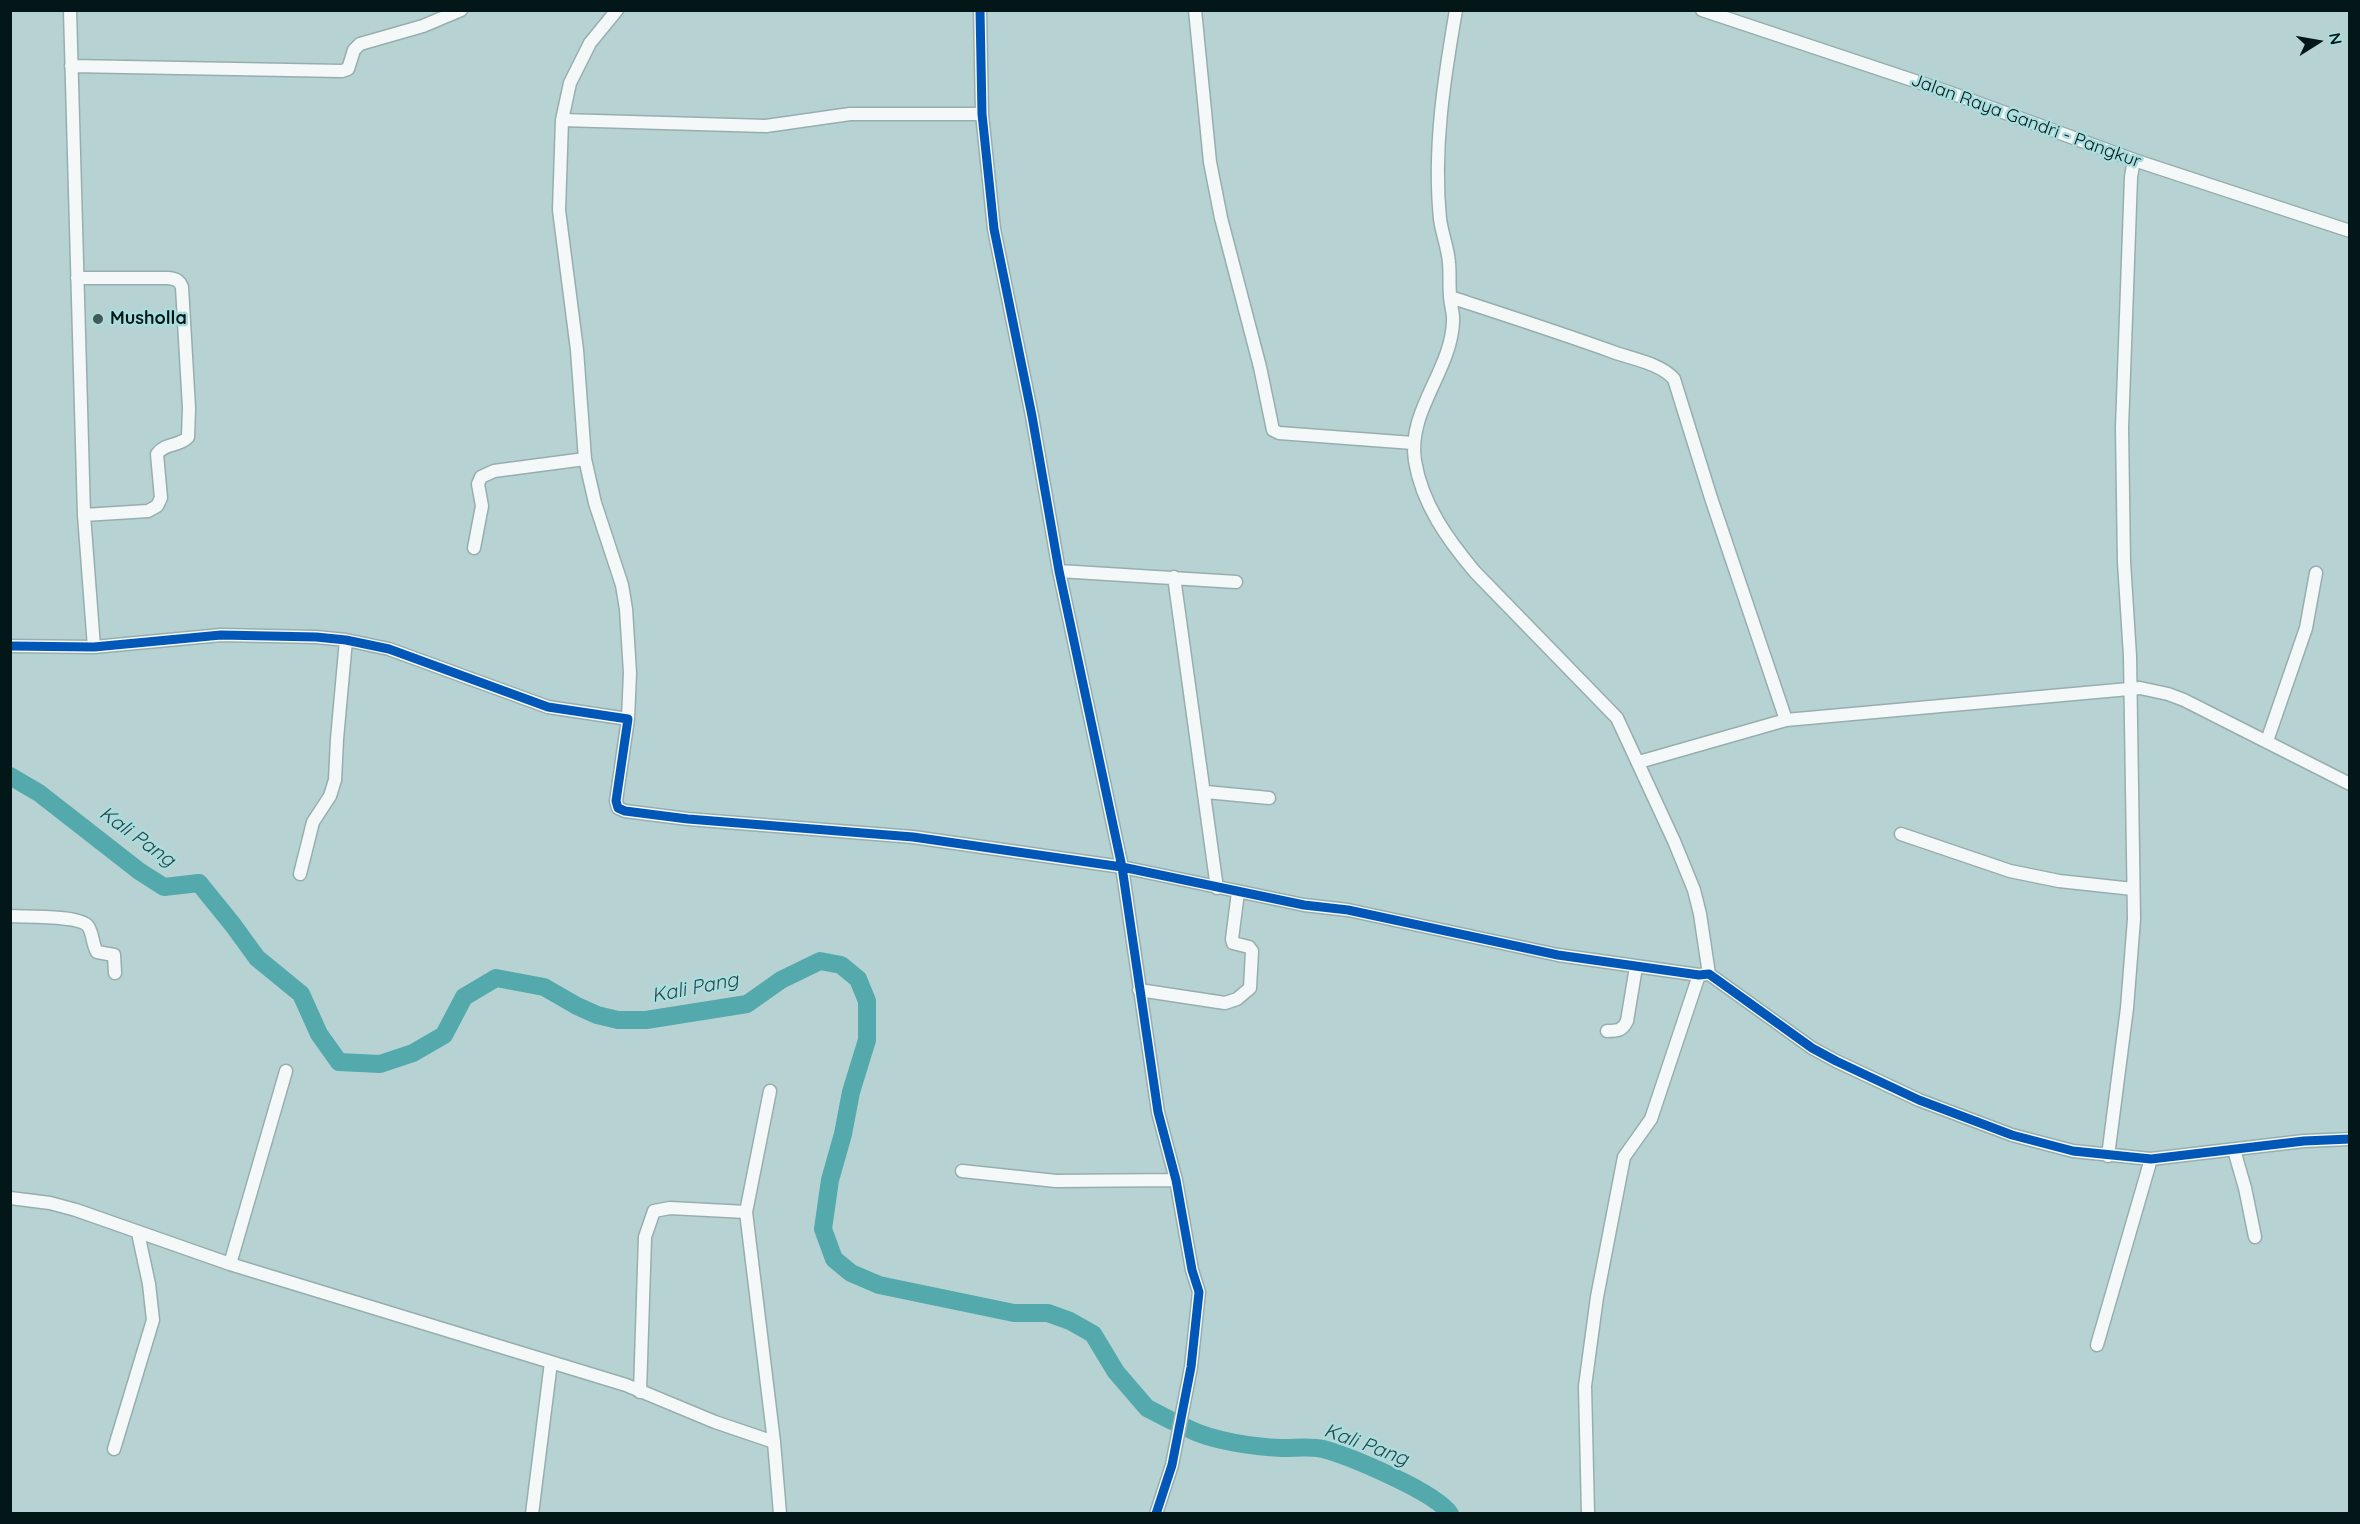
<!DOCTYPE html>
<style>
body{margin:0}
#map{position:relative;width:2360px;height:1524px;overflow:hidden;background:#b6d2d2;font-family:Quicksand,sans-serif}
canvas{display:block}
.frame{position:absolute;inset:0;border:12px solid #041718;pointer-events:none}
.north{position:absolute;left:2288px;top:12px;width:60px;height:60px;-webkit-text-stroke:4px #aaddde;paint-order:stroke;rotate:79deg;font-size:16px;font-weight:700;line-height:24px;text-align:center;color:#041718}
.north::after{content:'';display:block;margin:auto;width:21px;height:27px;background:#041718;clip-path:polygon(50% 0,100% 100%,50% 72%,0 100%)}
</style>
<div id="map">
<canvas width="2360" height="1524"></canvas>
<div class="frame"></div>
<div class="north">N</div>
</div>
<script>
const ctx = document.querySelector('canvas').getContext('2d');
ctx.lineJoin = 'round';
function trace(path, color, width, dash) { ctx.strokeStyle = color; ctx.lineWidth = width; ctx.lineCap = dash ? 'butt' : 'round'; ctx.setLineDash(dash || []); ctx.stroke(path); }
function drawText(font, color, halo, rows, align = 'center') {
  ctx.font = font + ' Quicksand,sans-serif'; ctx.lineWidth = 5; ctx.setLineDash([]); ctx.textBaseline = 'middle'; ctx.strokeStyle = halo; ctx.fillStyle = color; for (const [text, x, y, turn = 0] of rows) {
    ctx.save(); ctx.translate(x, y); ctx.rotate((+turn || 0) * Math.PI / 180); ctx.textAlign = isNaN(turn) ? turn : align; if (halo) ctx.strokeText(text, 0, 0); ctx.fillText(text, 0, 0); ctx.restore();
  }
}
trace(new Path2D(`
 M10 776 39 793 139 871 164 887 199 883 233 925 257 958 301 994 319 1034 339 1062 380 1064 413 1053 444 1035 464 997 496 978 544 987 577 1006 597 1015 618 1020H646L747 1004 781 980 820 961 841 965 858 979 867 1001V1040L851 1092 843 1134 830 1180 823 1229 834 1259 851 1273 879 1285 1014 1313H1048L1070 1321 1093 1334 1116 1372 1147 1408 1172 1421
 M1187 1428C1212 1441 1254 1447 1282 1448 1295 1448 1311 1446 1323 1449 1349 1456 1436 1492 1450 1514`), '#53a9ac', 18);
const minor = new Path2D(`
 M70 10 84 515 94 647
 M617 10 590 43 570 83 562 120 559 210 577 350 585 459 595 503 622 585 626 609 630 673 628 719
 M980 10 982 114 994 229 1032 416 1059 571 1122 867 1158 1112 1176 1180 1192 1270 1199 1292 1191 1367 1172 1465 1156 1514
 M1195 10 1210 162 1221 218 1260 367 1273 430 1279 433 1413 443
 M1456 10C1444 79 1433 149 1440 219 1442 234 1448 248 1449 263 1450 274 1449 285 1450 295 1450 304 1454 314 1453 322 1451 371 1407 411 1415 461 1422 504 1448 540 1475 572L1617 718 1674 841 1694 890 1700 914 1709 974
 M1702 10 1948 92 2134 160 2350 231
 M71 66 342 71 348 69 354 50 360 44 423 26 461 10
 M562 120 766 126 850 114H982
 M77 278H168C176 279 179 280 182 287L189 408 188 437C179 447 166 442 157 454L161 498 157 506 148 511 84 515
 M1450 297C1505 315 1561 333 1616 353 1634 359 1661 364 1674 379L1711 498 1786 720
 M474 548 482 506 478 484 481 477 494 471 585 459
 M1059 571 1236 582
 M1174 577 1217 888
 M10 646 94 647 221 635 316 637 346 640 389 649 548 707 628 719 616 801 618 808 625 811 688 819 913 837 1122 867 1304 905 1348 910 1558 955 1699 975 1709 974 1812 1048 1836 1061 1919 1100 2012 1135 2073 1151 2151 1159 2304 1141 2350 1139
 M2267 741 2306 628 2316 573
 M1639 762 1786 720 2140 688 2168 694 2184 700 2350 784
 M1206 792 1269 798
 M1901 834 2010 871 2059 881 2133 889
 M300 874 313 822 330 796 335 780 337 739 346 640
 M10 916C26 917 76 915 87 925 93 931 92 944 97 952L114 955 115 973
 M1139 990 1225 1003 1237 999 1250 988 1252 951 1249 947 1233 943 1232 939 1238 892
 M1607 1031C1617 1031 1622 1031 1627 1021L1636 967
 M770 1091 746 1212 774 1442
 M2234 1150 2245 1188 2255 1237
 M2108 1156 2127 1008 2134 919 2130 656 2124 562 2122 428 2131 177 2134 160
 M962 1171 1056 1181 1176 1180
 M10 1198 50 1203 76 1210 230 1264 626 1385 715 1422 774 1442 780 1514
 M230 1264 286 1071
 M2097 1345 2151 1159
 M640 1392 645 1237 654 1211 670 1208 746 1212
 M114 1449 153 1320 149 1284 138 1233
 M532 1514 551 1362
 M1588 1514 1585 1386 1597 1297 1624 1157 1651 1119 1699 975`);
trace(minor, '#98aeae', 15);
trace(minor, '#f4f8f8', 12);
trace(new Path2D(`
 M980 10 982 114 994 229 1032 416 1059 571 1122 867 1158 1112 1176 1180 1192 1270 1199 1292 1191 1367 1172 1465 1156 1514
 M10 646 94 647 221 635 316 637 346 640 389 649 548 707 628 719 616 801 618 808 625 811 688 819 913 837 1122 867 1304 905 1348 910 1558 955 1699 975 1709 974 1812 1048 1836 1061 1919 1100 2012 1135 2073 1151 2151 1159 2304 1141 2350 1139`), '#0057b8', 9);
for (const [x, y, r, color] of [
 [98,319,6,"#425859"]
]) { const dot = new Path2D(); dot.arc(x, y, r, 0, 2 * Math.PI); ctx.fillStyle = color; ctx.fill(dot); trace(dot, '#aaddde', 2); }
drawText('18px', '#041718', '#aaddde', [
 ["Jalan Raya Gandri - Pangkur",2026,121,20]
]);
drawText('bold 18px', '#041718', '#aaddde', [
 ["Musholla",110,319]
], 'left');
drawText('italic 20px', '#264648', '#aaddde', [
 ["Kali Pang",137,837,36],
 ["Kali Pang",695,988,-11],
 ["Kali Pang",1366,1445,20]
]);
</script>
